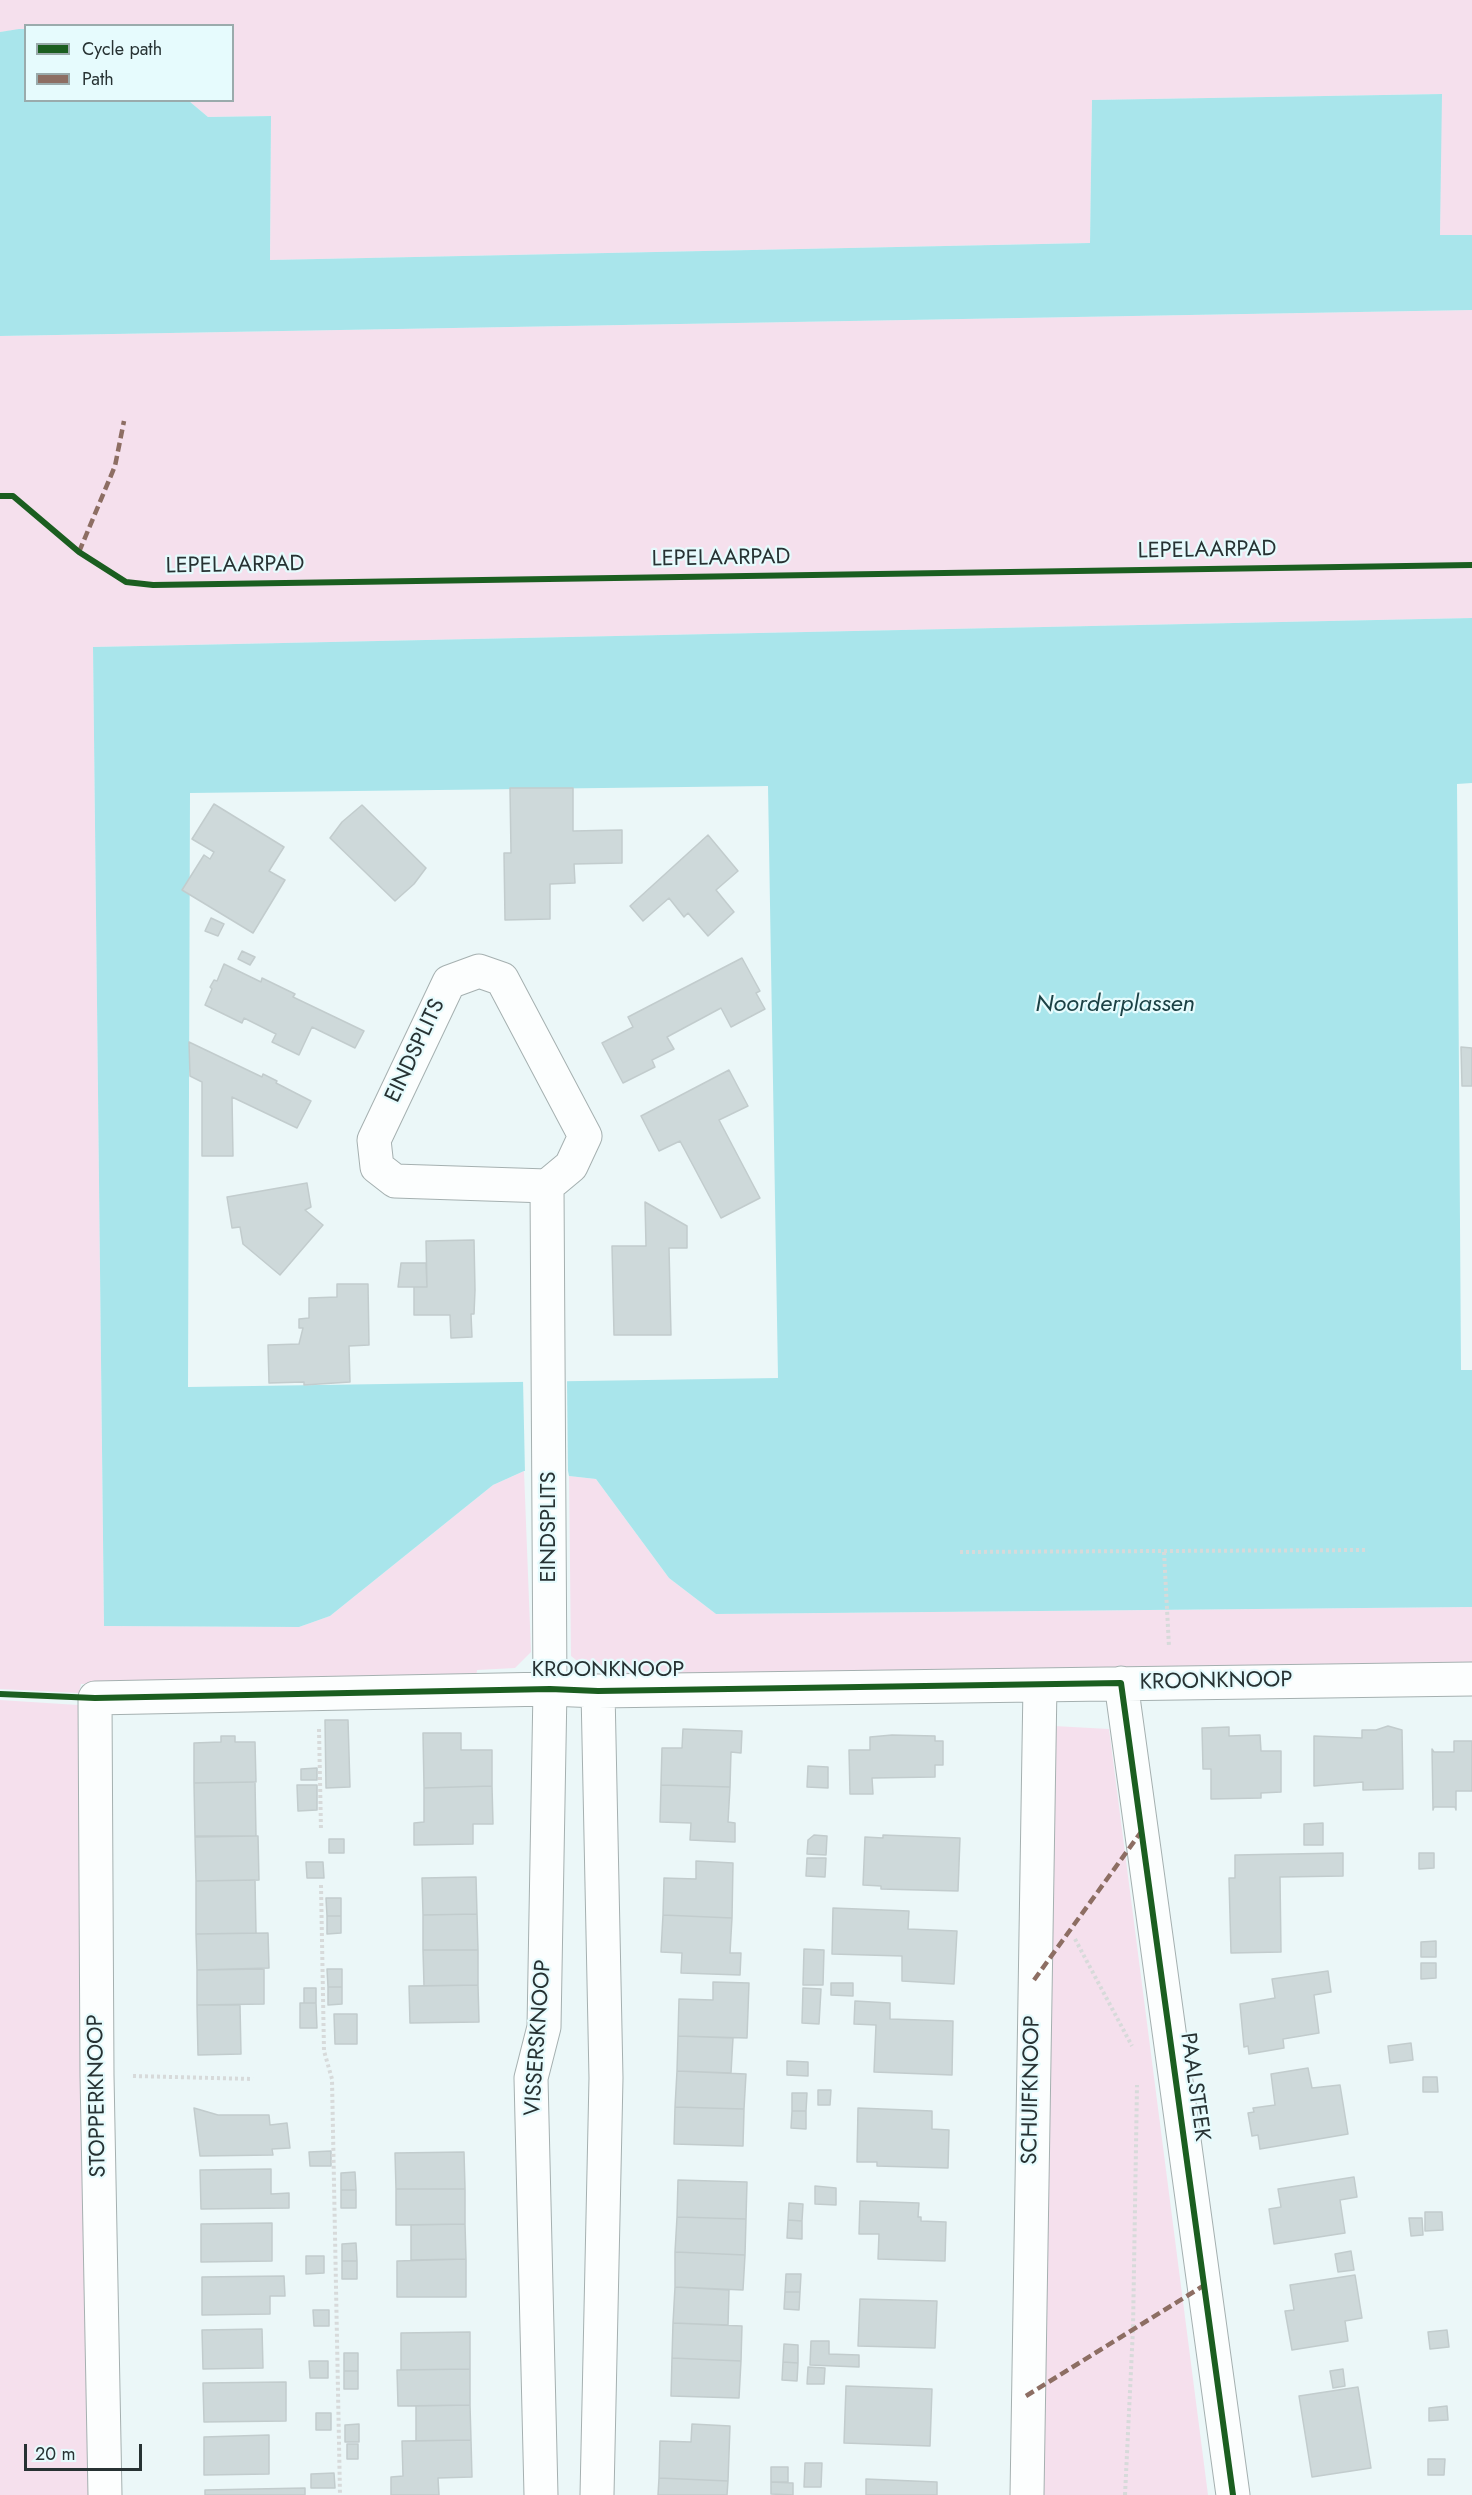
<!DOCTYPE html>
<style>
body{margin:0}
#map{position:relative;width:1472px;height:2495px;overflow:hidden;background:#ebf7f8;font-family:Jost,sans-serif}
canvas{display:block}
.legend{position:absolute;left:24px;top:24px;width:210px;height:78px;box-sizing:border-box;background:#e6fbfd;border:2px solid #9aabac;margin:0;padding:8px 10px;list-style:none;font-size:18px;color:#273233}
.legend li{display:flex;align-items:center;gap:12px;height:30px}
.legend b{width:30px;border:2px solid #9aabac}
.scale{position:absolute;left:24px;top:2444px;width:118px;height:27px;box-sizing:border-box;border:3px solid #273233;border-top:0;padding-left:8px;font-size:18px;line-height:21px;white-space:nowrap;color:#273233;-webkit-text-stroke:4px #e6fbfd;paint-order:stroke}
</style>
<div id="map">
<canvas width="1472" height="2495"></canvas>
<ul class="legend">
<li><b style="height:8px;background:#1b5e20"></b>Cycle path</li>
<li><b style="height:8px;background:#8d6e63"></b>Path</li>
</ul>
<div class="scale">20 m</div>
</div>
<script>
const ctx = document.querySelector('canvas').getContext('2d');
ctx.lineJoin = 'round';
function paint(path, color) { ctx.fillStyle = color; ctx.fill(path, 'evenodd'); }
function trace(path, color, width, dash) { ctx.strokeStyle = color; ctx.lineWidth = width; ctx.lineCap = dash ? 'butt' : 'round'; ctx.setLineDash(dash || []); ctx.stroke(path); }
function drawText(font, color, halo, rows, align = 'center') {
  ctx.font = font + ' Jost,sans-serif'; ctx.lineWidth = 4.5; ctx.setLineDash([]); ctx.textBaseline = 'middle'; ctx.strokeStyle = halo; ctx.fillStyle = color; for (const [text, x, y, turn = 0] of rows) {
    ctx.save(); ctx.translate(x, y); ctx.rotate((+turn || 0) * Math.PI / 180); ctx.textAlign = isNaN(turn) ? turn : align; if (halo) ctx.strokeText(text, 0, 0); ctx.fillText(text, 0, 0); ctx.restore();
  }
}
paint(new Path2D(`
 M0 0H1472V235H1440L1441 94 1092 100 1090 243 270 260 271 116 208 117 189 101 232 100V26H26L25 29 0 32Z
 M1472 310V618L93 647 104 1626 299 1627 330 1616 493 1485 524 1471 531 1652 515 1668 477 1670 476 1679 81 1684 79 1693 0 1689V336Z
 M569 1476 596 1479 669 1578 716 1614 1472 1607V1662L609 1675 585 1667 571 1656Z
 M0 1700 78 1705 90 2495H0Z
 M1054 1726 1109 1729 1208 2495H1044Z`), '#f5e0ed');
paint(new Path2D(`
 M19 29H25L26 100 189 101 208 117 271 116 270 260 1090 243 1092 100 1442 94 1440 235H1472V310L0 336V32Z
 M1472 618V783L1457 784 1461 1370H1472V1607L716 1614 669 1578 596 1479 569 1476 568 1471H524L493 1485 330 1616 299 1627 104 1626 93 647ZM768 786 778 1378 188 1387 190 793Z`), '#a9e5eb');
paint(new Path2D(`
 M523 1379H567L568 1474H525Z`), '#ebf7f8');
const building = new Path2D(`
 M510 788H573V831L622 830V863L574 864 575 883 550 884V919L505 920 504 853H511Z
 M214 804 284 847 269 871 285 880 253 933 182 890 204 855 210 859 214 852 192 839Z
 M362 805 426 868 414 884 395 901 330 838 342 822Z
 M708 835 738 871 716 890 734 912 708 936 688 913 684 917 669 898 643 921 630 906Z
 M211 918 224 924 218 936 205 931Z
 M242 951 255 957 250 965 238 959Z
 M742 958 760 991 756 993 765 1009 731 1027 721 1008 667 1037 674 1049 652 1060 655 1067 623 1083 602 1043 633 1027 628 1017Z
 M224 964 261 982 262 978 295 994 293 997 364 1031 355 1048 312 1027 299 1055 272 1042 276 1034 244 1018 242 1023 205 1005 212 989 210 987 214 980 217 981Z
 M189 1042 262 1077 263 1074 277 1081 276 1083 311 1101 297 1128 232 1097 233 1156H202V1082L190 1076Z
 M1461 1047 1472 1048V1086H1462Z
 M729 1070 748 1106 719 1120 760 1198 721 1218 680 1141 659 1151 641 1116Z
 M307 1183 311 1207 305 1210 323 1225 280 1275 243 1244 240 1227 232 1228 227 1197Z
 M645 1202 687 1226V1248H669L671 1335H614L612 1246H646Z
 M474 1240 475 1290 474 1314H471L472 1337 451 1338 450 1315H414V1287H427L426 1241Z
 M401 1263H426L427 1287H398Z
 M337 1284H368L369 1345 349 1346 350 1382 304 1385V1382L269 1383 268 1345 299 1344 303 1328H299V1319L309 1318V1298L337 1297Z
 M325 1720H348L350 1787 326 1788Z
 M1388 1726 1402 1730 1403 1789 1363 1790V1782L1314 1786V1736L1362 1738V1730H1376Z
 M1229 1727V1736L1260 1735 1261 1751H1281V1792L1261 1793V1798L1211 1799V1769H1203L1202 1728Z
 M683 1729 742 1731 741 1753 731 1752 730 1787 661 1785 662 1748H682Z
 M423 1733H461V1750H492V1786L424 1788Z
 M892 1735 935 1736V1741H943V1765H935V1777L872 1778 873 1794H850L849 1750H870V1737Z
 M221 1736H235V1742H255L256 1782 194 1783V1743L221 1742Z
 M1454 1741H1472V1791H1456V1810L1455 1807H1434L1433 1810 1432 1749 1434 1752H1454Z
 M808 1766 828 1767V1788L807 1787Z
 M317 1768V1780H301V1769Z
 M255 1782 256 1836 195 1837 194 1783Z
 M297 1785H317V1810L298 1811Z
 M661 1785 730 1787 728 1822 735 1823V1842L690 1840 691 1823 660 1822Z
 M492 1786 493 1824H473V1844L414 1845V1823L424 1822V1788Z
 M1323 1823V1845H1304V1824Z
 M814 1835 827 1836 826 1855 807 1854 808 1840Z
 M883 1835 960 1838 958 1891 881 1889V1886L863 1885 865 1837 883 1838Z
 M195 1836H258L259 1880 196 1881Z
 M329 1839H344V1853H329Z
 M1343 1853V1876L1280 1877 1281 1952 1231 1953 1229 1878H1235V1855Z
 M1419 1853H1434V1868L1419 1869Z
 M807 1858H826L825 1877 806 1876Z
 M696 1861 733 1863 732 1918 663 1915 664 1878 696 1879Z
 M306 1862H323L324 1878H307Z
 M476 1877 477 1914 423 1915 422 1878Z
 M255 1880 256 1933 196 1934V1881Z
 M326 1898H341V1916H327Z
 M833 1908 909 1911 908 1929 957 1931 954 1984 902 1981V1956L832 1954Z
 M477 1914 478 1950H423V1915Z
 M663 1915 732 1918 730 1953H741L740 1975 681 1973 682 1953 661 1952Z
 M327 1916H341V1933L327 1934Z
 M268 1933 269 1968 197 1970 196 1934Z
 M1436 1941V1957H1421V1942Z
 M804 1949 824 1950 823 1985H803Z
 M423 1950H478V1985L424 1986Z
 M1421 1963H1436V1978L1421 1979Z
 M264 1969V2004L197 2005V1970Z
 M327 1969H342V1987H328Z
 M1328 1971 1331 1992 1314 1995 1319 2033 1283 2039 1284 2048 1249 2054 1248 2046 1244 2047 1240 2004 1275 1998 1272 1979Z
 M713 1982 749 1983 747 2038 678 2036 679 1999 713 2000Z
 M831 1983H853V1996L831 1995Z
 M478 1985 479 2022 410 2023 409 1986Z
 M328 1987H342V2004L328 2005Z
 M304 1988H316V2003H304Z
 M803 1988 821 1989 819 2024 802 2023Z
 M855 2001 890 2003V2019L953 2021 952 2075 874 2072 876 2025 854 2024Z
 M300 2003H316L317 2028H300Z
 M197 2005H240L241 2054 198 2055Z
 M334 2014H357V2044H335Z
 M678 2036 733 2038 731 2073 677 2071Z
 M1411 2043 1413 2060 1390 2063 1388 2046Z
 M787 2061 808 2062V2076L787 2075Z
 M1308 2068 1312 2088 1340 2085 1348 2134 1260 2149 1258 2135 1252 2136 1248 2113 1254 2112 1253 2108 1275 2105 1271 2074Z
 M677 2071 746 2074 744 2109 675 2107Z
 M1423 2077H1437L1438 2092H1423Z
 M818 2090H831L830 2105H818Z
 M792 2093H807L806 2111H792Z
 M675 2107 744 2109 743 2146 674 2144Z
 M194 2108 218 2115H269L270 2125 287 2123 290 2148 272 2149 273 2155 200 2156Z
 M858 2108 932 2111V2129L949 2130 948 2168 877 2166V2162H857Z
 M792 2111H806V2129L791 2128Z
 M331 2151V2166H310L309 2152Z
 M464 2152 465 2189H396L395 2153Z
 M271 2169V2194L289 2193V2208L201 2209 200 2170Z
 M355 2172 356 2190H341V2173Z
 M1354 2177 1357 2197 1340 2200 1345 2233 1274 2244 1269 2209 1281 2207 1278 2189Z
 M678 2180 747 2182 746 2219 677 2217Z
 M815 2186 836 2188V2205L815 2204Z
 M396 2189H465V2224L396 2225Z
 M341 2190H356V2208H341Z
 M860 2201 919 2203 918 2217H921V2221L946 2222 945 2261 878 2259 879 2234H859Z
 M789 2203 803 2204 802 2221 788 2220Z
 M1425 2212H1442L1443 2230 1425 2231Z
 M677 2217 746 2219 745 2255 675 2252Z
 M1409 2218H1422L1423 2235 1411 2236Z
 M788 2220 802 2221V2239L787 2238Z
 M272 2223V2261L201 2262V2224Z
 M465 2224 466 2259 411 2260V2225Z
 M356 2243 357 2261H342V2244Z
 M1351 2251 1354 2270 1338 2272 1335 2254Z
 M675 2252 745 2255 743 2290 675 2287Z
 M306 2256H324V2273L306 2274Z
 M466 2259V2297H397V2261Z
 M342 2261H357V2279H342Z
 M786 2274H801L800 2292H785Z
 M1355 2275 1362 2318 1345 2321 1348 2341 1292 2350 1285 2311 1294 2310 1290 2285Z
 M284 2276 285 2296H270V2314L202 2315V2277Z
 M675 2287 729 2290 728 2325 673 2323Z
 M785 2292H800L799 2310 784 2309Z
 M860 2299 937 2301 935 2348 858 2346Z
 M313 2310H329V2326H314Z
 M673 2323 742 2326 741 2361 672 2358Z
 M262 2329 263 2368 203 2369 202 2330Z
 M1447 2330 1449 2347 1430 2349 1428 2332Z
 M470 2332V2369L401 2370V2333Z
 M811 2341H829V2354L859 2355V2367L810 2365Z
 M784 2344 798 2345V2363L783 2362Z
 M344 2353H358V2371H344Z
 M672 2358 741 2361 739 2398 671 2396Z
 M309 2361H328V2378H310Z
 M783 2362 798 2363 797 2381 782 2380Z
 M808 2367 825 2368 824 2384H807Z
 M470 2369V2405L398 2406 397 2370Z
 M1343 2369 1345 2386 1333 2388 1330 2371Z
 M344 2371H358V2389H344Z
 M286 2382V2421L204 2422 203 2383Z
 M846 2386 932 2389 930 2446 844 2443Z
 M1358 2387 1371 2468 1312 2477 1299 2396Z
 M470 2405 471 2440 416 2441V2406Z
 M1447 2406 1448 2420 1429 2421V2408Z
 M316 2413H331V2430H316Z
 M359 2424V2442H345V2425Z
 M692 2424 730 2426 728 2481 659 2478 660 2441 691 2442Z
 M269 2435V2474L204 2475V2437Z
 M471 2440 472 2477 438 2478 439 2495H391V2477L403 2476 402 2441Z
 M347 2444H358V2459H347Z
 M1428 2459H1445L1444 2475H1428Z
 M805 2463H822L821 2487H804Z
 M771 2467H788V2482H771Z
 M334 2473 335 2488H311V2474Z
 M659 2478 728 2481 727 2495H658Z
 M866 2479 937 2482V2495H866Z
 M771 2482 793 2483V2495L771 2494Z
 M305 2488V2495H205V2490Z`);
paint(building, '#ced9da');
trace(building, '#c2cccd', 1.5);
const minor = new Path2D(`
 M1121 1683 1233 2495
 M105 2495 97 2075 95 1698 550 1689 598 1691 1472 1679
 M541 2495 531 2078 544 2027 550 1689 547 1186 571 1166 585 1136 502 979 479 971 449 982 374 1140 377 1167 395 1181 547 1186
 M597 2495 606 2078 598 1691
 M1027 2495 1040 1685`);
trace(minor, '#a5b0b0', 35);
trace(new Path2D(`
 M960 1552 1365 1550
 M1164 1552 1169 1647
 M319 1729 321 1830
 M321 1885 324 2051 332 2079 340 2495
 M1075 1939 1132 2046
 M133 2076 253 2079
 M1125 2495 1133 2329 1137 2085`), '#d7dada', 4, [3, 3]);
trace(minor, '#fcfefe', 33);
trace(new Path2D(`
 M79 552 115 466 124 421
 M1034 1980 1141 1832
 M1026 2396 1203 2286`), '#8d6e63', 4.5, [9, 4.5]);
trace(new Path2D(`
 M0 496H13L79 552 126 582 153 585 1472 565
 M0 1694 95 1698 550 1689 598 1691 1121 1683 1233 2495`), '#1b5e20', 6);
drawText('22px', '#273233', '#e6fbfd', [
 ["LEPELAARPAD",1207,551,-1],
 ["LEPELAARPAD",721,559,-1],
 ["LEPELAARPAD",235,566,-1],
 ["EINDSPLITS",416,1051,-65],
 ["EINDSPLITS",550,1527,-90],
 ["KROONKNOOP",608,1671],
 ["KROONKNOOP",1216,1682,-1],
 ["VISSERSKNOOP",539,2038,-86],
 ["PAALSTEEK",1194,2087,82],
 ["SCHUIFKNOOP",1032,2090,-89],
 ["STOPPERKNOOP",98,2096,-91]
]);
drawText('italic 24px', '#1b4145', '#e6fbfd', [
 ["Noorderplassen",1115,1005]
]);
</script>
